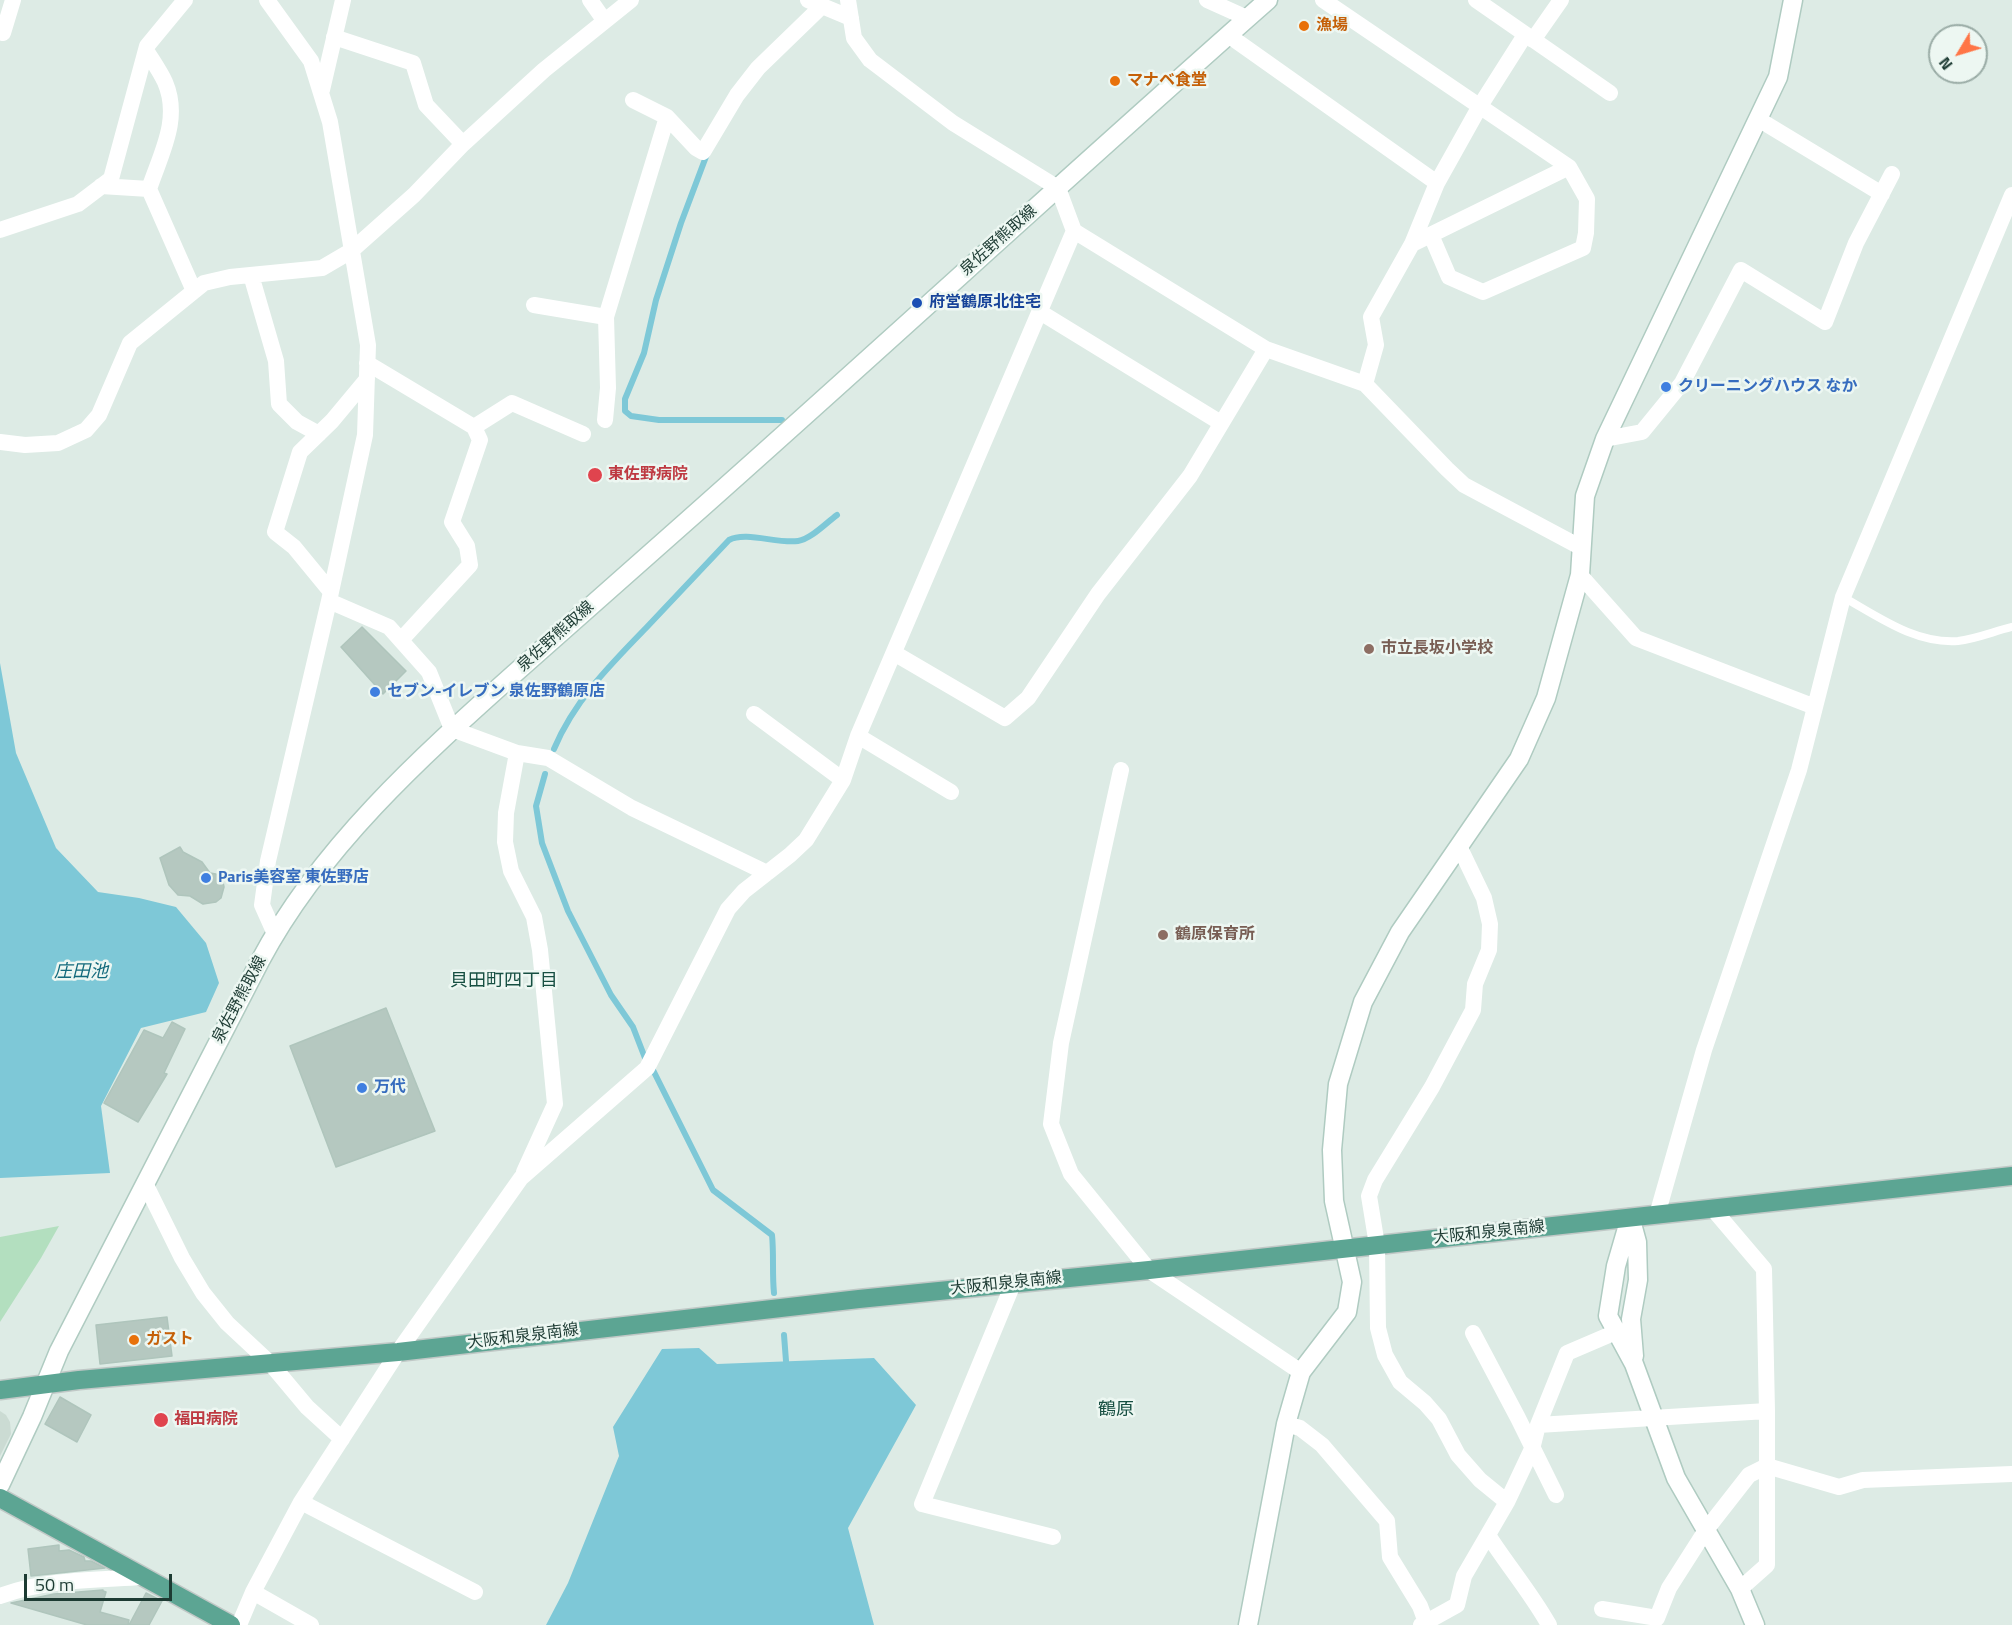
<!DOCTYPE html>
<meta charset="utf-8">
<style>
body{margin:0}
#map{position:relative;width:2012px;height:1625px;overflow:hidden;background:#ddebe5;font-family:"Titillium Web",sans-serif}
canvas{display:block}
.north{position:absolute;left:1928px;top:24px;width:60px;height:60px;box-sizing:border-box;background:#edf7f2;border:2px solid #9aaca6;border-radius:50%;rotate:232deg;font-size:16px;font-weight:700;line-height:24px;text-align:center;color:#1d3b33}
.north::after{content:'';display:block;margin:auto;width:21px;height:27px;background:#ff7546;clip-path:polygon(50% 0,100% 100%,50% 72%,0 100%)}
.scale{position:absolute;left:24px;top:1574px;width:148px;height:27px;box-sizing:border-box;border:3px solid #1d3b33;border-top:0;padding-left:8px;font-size:18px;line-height:21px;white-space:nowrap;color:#1d3b33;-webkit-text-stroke:4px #edf7f2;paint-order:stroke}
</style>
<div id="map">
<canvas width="2012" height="1625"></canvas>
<div class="north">N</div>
<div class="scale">50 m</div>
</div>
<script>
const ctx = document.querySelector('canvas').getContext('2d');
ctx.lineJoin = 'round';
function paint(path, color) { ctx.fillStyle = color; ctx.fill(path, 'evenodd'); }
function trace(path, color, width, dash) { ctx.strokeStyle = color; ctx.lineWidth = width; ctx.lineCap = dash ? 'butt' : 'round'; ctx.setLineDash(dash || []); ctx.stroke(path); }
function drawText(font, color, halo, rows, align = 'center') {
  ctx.font = font + ' "Titillium Web","Noto Sans JP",sans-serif'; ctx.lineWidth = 5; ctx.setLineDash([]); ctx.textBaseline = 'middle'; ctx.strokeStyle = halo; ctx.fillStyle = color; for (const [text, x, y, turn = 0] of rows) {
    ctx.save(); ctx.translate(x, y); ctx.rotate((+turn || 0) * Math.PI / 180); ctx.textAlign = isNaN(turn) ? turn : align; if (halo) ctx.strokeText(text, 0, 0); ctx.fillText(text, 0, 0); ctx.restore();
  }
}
paint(new Path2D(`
 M0 1411 6 1415 10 1422 11 1434 0 1456Z`), '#cbdbd3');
paint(new Path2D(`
 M59 1226 41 1258 0 1322V1237Z`), '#b3dfbf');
paint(new Path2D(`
 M0 663 16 753 56 848 98 892 139 898 176 907 206 943 219 983 206 1012 141 1028 101 1106 110 1173 0 1178Z
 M699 1348 717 1364 874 1358 916 1405 848 1528 874 1625H546L568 1583 619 1456 613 1427 662 1349Z`), '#7ec8d7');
trace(new Path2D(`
 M707 154 681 223 656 300 644 353 625 399V411L631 416 659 420H782
 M554 749C574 701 610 665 646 628 673 599 701 570 729 540 746 531 777 544 798 541 811 539 826 523 837 515
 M545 774 536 806 542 843 568 911 611 995 633 1027 645 1058
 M653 1070 713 1190 772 1235C774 1254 772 1274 774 1293
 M784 1335 786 1361`), '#7ec8d7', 6);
const building = new Path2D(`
 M362 627 406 671 383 694 341 647Z
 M180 847 183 852 202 862 210 873 216 874 223 882 224 887 221 898 216 902 203 904 190 896 178 895 169 885 160 858Z
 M386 1008 435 1131 336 1167 290 1046Z
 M172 1022 185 1029 164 1073 167 1074 138 1122 104 1103 144 1030 163 1038Z
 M167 1317 172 1356 100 1364 96 1325Z
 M60 1397 91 1415 77 1442 45 1424Z
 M59 1545V1551L69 1550 84 1557 85 1561H91L105 1568 31 1576 28 1549Z
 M103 1590V1591L106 1592 100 1612 129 1620 128 1625H87L11 1603 54 1594Z
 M146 1593 162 1601 149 1625H129Z`);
paint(building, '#b5c8c0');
trace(building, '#afc5bc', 1.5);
const secondary = new Path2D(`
 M1630 1218 1616 1266 1608 1316 1634 1364 1676 1478 1740 1589 1755 1625
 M1631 1220 1637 1242 1638 1280 1631 1319 1634 1356
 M0 1485 32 1417 59 1351 260 961C320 848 420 758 514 674 572 623 630 572 688 520 882 348 1073 172 1268 0
 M1248 1625 1286 1424 1301 1372 1347 1312 1352 1282 1334 1201 1332 1150 1338 1084 1363 1002 1400 932 1519 759 1546 698 1580 575 1585 496 1605 439 1778 77 1793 0`);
const primary = new Path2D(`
 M0 1390 79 1380 398 1352 859 1299 1149 1270 2012 1176
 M0 1498 231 1625`);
trace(secondary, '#afcbc1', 21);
trace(primary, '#c0c8c6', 21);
trace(new Path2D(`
 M1843 597C1879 617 1915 644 1958 641 1976 639 1995 631 2012 627`), '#fff', 8);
trace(new Path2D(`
 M267 0 311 61 330 122 368 345 365 435 329 601 268 861 262 905 275 934
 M590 0 604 20
 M808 0 851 18
 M1207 0 1247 18
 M1323 0 1569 167 1587 199 1586 233 1583 248 1483 292 1449 277 1431 235
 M1476 0 1610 93
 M3 33 13 0
 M1228 35 1437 183
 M334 37 413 63 426 105 463 144
 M1533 40 1561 0
 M146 50C152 60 160 71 165 82 181 119 161 153 149 189L194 291
 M322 90 343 0
 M633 100 667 117 696 148 703 152 737 95 758 68 822 6
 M1758 119 1882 194
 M101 186 149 189
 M0 230 78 204 111 179 147 46 185 0
 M1074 231 1266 349 1365 384 1447 469 1464 485 1582 548
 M1412 244 1437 183 1480 106 1525 35
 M251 275 276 361 279 404 297 422 319 434
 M534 305 606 317 667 117
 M1040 312 1221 423
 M367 363 474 427 480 440 452 522 467 546 470 565 401 640
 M1365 384 1376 345 1371 317 1412 244 1569 167
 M605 420 608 388 606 317
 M474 427 512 403 583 434
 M1605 439 1642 432 1682 383 1741 270 1825 322 1856 243 1892 174
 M0 442 25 445 58 443 86 430 99 415 130 343 204 283 230 277 322 268 351 251 414 195 463 144 544 70 631 0
 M1580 575 1636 638 1815 707
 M331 592 294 547 275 532 300 452 332 421 367 379
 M329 601 389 627 429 672 452 729 517 753 506 813 505 842 511 871 534 917 540 950 555 1104 524 1172
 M894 653 1005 718 1028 698 1098 594 1190 476 1266 349
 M754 714 843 780
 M858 736 951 792
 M517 753 548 758 632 808 767 873
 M1121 770 1061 1043 1051 1124 1071 1174 1149 1270 1301 1372
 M1459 846 1484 898 1490 924 1489 950 1475 984 1473 1010 1432 1087 1375 1180 1369 1196 1377 1245 1378 1328 1385 1355 1400 1382 1425 1403 1439 1419 1458 1455 1480 1480 1507 1502
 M145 1183 182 1258 203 1293 227 1323 271 1364 307 1407 342 1439
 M1713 1209 1764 1269 1767 1411V1565L1740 1589
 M1657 1215 1704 1050 1799 770 1843 597 2012 195
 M1013 1284 922 1504 1053 1537
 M1473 1333 1518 1418 1556 1495
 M1286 1424 1300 1428 1322 1445 1387 1521 1390 1557 1420 1606 1427 1625
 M1538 1425 1767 1411
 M301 1502 475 1592
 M1488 1535C1508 1566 1531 1593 1549 1625
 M253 1592 311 1625
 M0 1596C45 1579 95 1580 142 1577
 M1602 1609 1657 1618 1669 1588 1706 1530 1749 1475 1767 1466 1839 1487 1863 1480 2012 1474
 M239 1625 253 1592 301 1502 398 1352 521 1178 647 1068 728 909 744 891 790 855 806 840 843 780 858 736 1074 231 1058 188 953 123 870 60 854 38 848 0
 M1421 1625 1457 1605 1464 1576 1507 1502 1532 1449 1538 1425 1567 1353 1616 1332`), '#fff', 16);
trace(secondary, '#fff', 18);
trace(primary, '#5ca593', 18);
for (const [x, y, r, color] of [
 [1304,26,6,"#e8710a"],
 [1115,81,6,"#e8710a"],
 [917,303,6,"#1a4fb4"],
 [1666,387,6,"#3f7fe0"],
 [595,475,8,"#e0444e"],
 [1369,649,6,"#8d6e63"],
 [375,692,6,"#3f7fe0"],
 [206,878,6,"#3f7fe0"],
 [1163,935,6,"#8d6e63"],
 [362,1088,6,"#3f7fe0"],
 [134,1340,6,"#e8710a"],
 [161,1420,8,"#e0444e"]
]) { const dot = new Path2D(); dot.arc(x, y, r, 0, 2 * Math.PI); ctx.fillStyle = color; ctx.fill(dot); trace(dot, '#edf7f2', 2); }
drawText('bold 16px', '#c56008', '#edf7f2', [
 ["漁場",1316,26],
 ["マナベ食堂",1127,81],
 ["ガスト",146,1340]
], 'left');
drawText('16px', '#1d3b33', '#edf7f2', [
 ["泉佐野熊取線",999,241,-42],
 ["泉佐野熊取線",556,637,-42],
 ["泉佐野熊取線",240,1000,-62],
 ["大阪和泉泉南線",1489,1233,-6],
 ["大阪和泉泉南線",1006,1284,-6],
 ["大阪和泉泉南線",523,1337,-7]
]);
drawText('bold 16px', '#164399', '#edf7f2', [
 ["府営鶴原北住宅",929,303]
], 'left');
drawText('bold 16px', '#366cbe', '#edf7f2', [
 ["クリーニングハウス なか",1678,387],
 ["セブン-イレブン 泉佐野鶴原店",387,692],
 ["Paris美容室 東佐野店",218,878],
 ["万代",374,1088]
], 'left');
drawText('bold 16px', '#be3a42', '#edf7f2', [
 ["東佐野病院",608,475],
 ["福田病院",174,1420]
], 'left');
drawText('bold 16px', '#785e54', '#edf7f2', [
 ["市立長坂小学校",1381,649],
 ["鶴原保育所",1175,935]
], 'left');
drawText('italic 18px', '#126a7c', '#edf7f2', [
 ["庄田池",81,973]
]);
drawText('18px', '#174f42', '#edf7f2', [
 ["貝田町四丁目",504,982],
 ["鶴原",1116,1411]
]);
</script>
